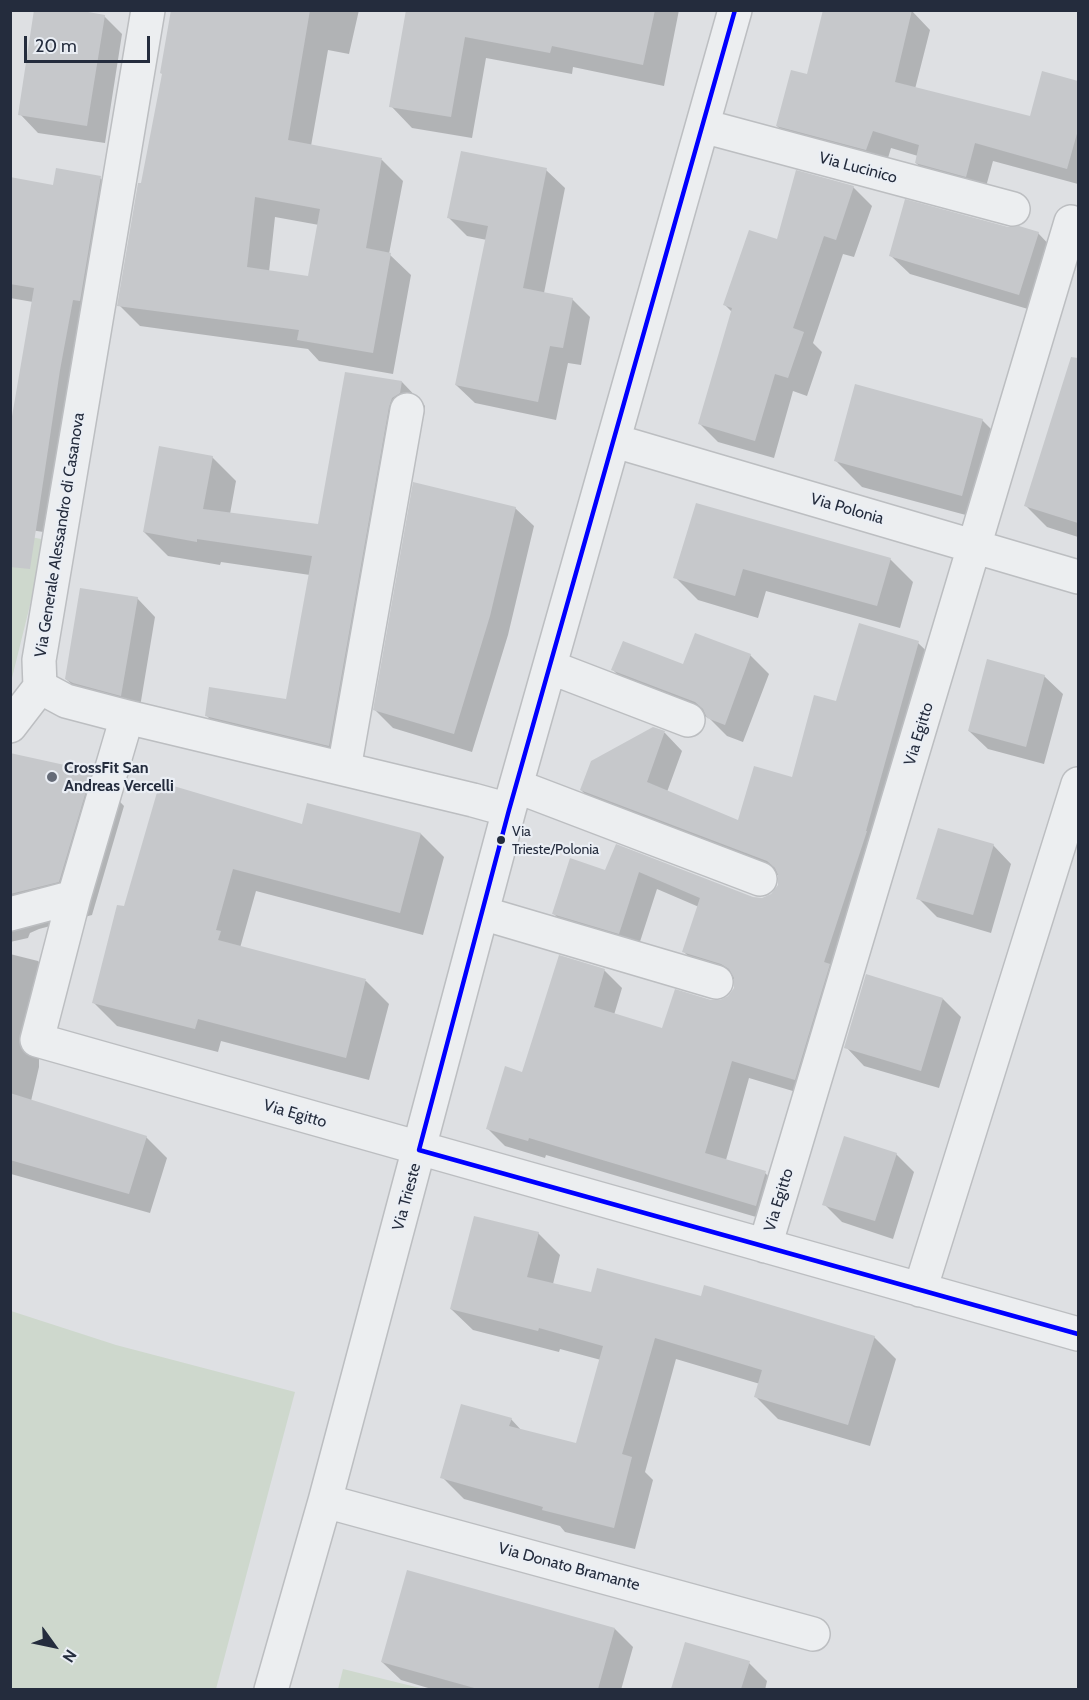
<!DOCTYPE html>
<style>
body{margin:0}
#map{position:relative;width:1089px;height:1700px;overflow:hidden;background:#dee0e3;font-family:Cabin,sans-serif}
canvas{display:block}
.frame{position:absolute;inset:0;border:12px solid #242c3d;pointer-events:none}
.north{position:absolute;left:24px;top:1616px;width:60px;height:60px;-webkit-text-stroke:4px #eaeef4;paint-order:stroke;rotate:123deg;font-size:16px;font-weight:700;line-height:24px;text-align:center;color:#242c3d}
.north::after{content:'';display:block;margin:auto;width:21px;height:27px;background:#242c3d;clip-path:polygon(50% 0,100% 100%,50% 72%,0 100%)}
.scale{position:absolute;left:24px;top:36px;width:126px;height:27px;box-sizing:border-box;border:3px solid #242c3d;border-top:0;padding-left:8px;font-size:18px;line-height:21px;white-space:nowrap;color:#242c3d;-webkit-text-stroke:4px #eaeef4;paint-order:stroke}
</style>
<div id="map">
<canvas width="1089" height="1700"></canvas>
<div class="frame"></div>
<div class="north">N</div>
<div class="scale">20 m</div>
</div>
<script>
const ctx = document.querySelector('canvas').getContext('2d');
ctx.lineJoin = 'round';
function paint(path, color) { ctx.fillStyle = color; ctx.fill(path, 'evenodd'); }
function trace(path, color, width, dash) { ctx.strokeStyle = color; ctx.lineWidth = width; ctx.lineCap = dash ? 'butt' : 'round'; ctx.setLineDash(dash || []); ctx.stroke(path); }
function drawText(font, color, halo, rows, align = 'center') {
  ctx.font = font + ' Cabin,sans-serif'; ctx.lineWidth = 4.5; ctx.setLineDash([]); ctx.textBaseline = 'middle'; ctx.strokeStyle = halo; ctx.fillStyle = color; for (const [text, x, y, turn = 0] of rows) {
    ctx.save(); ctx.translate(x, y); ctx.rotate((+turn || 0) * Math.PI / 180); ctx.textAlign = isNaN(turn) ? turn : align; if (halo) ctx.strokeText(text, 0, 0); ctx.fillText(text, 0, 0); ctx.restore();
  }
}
paint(new Path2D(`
 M11 533 46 540 11 682Z
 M11 1311 116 1345 295 1392 216 1689H11Z
 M343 1669 424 1689H338Z`), '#ced8cd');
paint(new Path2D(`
 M173 10H359L349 54 328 50 311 146 382 160 403 181 389 254 411 275 393 374 319 361 308 349 140 326 119 305 163 75ZM275 217 319 225 309 277 269 272Z
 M407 10H679L664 86 573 67 572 74 486 58 472 138 412 128 391 106Z
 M912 11 930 30 915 89 1031 117 1043 73 1078 83V184L993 161 984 194 935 181 916 163 918 156 891 148 885 168 796 144 777 126 808 76Z
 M104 16 122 34 105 143 38 133 20 114Z
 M546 170 565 188 544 293 572 299 590 317 581 365 568 363 556 420 475 403 456 385 487 240 467 236 449 218Z
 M100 178 119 196 56 534 18 528 33 302 10 298V179L55 187Z
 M853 187 872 206 854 257 843 254 813 343 822 352 807 396 793 391 774 458 718 442 699 423 732 312 725 305 779 241Z
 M1008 229 1038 233 1056 252 1038 312 910 274 891 256Z
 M347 374 402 382 425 406 424 416 416 422 352 769 230 740 207 716 287 700 310 575 221 562 220 565 168 556 144 532 212 457 236 481 230 514 319 526Z
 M1057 407 1078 413V537L1047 527 1025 505Z
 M982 420 1008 446 988 521 862 487 836 461Z
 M697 505 890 559 913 582 900 628 766 591 758 618 698 600 675 577Z
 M515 508 534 526 508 635 472 752 393 728 375 710Z
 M137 598 155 617 139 713 85 697 66 679Z
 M918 643 936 660 813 1097 749 1078 726 1160 765 1173 783 1190 773 1222 546 1155 545 1158 505 1146 487 1128 523 1073 604 970 622 988 614 1015 663 1030 710 1001 720 1002 729 997 735 988 736 980 702 970 684 952 699 907 657 889 637 951 572 932 554 914 606 871 617 846 753 898 763 899 772 895 779 886 780 876 599 808 581 790 654 728 665 733 682 751 667 792 739 822 793 779 837 703Z
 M750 655 769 674 743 742 727 736 709 718 631 688 613 670 684 666Z
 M1044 676 1063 694 1044 764 988 749 969 731Z
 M10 760 91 772 124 806 92 915 39 929 30 933 28 938 10 942Z
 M303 825 421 834 444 857 423 935 256 891 240 948 366 981 389 1004 369 1080 221 1041 218 1052 117 1026 94 1003 125 908Z
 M993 845 1011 864 991 933 937 917 918 898Z
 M10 954 38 961 58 982 39 1057V1067L31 1101 146 1137 167 1158 150 1213 11 1174 10 1178Z
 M943 999 961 1017 939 1088 864 1066 846 1047Z
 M896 1154 914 1172 893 1239 842 1222 824 1204Z
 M538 1233 560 1255 553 1284 592 1294 702 1298 874 1337 896 1359 870 1446 778 1419 756 1397 760 1384 676 1359 645 1472 653 1480 635 1549 565 1532 560 1526 464 1499 442 1477 511 1419 522 1431 577 1445 601 1360 560 1349 559 1352 473 1330 451 1309Z
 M615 1629 633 1647 621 1690H435L401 1680 382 1662Z
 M686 1644 749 1663 767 1681 765 1690H672Z`), '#0003');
paint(new Path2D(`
 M34 10H77L105 15 87 126 18 115Z
 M171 10H310L288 140 382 158 366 248 391 253 373 353 297 340 299 330 117 306 138 183H141L162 74 160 73ZM255 197 320 209 308 276 247 267Z
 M406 10H655L643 65 552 46 550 53 465 37 451 117 389 107Z
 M823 10H912L895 82 1030 116 1042 71 1078 81V130L1067 169 975 143 966 177 915 163 919 145 873 131 866 150 776 126 791 70 807 74Z
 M461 151 547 168 523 288 573 298 563 348 550 346 538 402 455 385 488 226 447 218Z
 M56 168 101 176 80 301 73 300 60 370 30 569 10 567V428L34 288 10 284V177L53 185Z
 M796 170 854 186 836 240 824 236 793 328 804 332 788 378 775 374 755 441 698 424 732 308 723 305 749 230 777 239Z
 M905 199 1008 227 1019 226 1039 232 1019 295 889 256Z
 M1071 357 1078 358V523L1024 506Z
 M345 372 402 381 400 393 392 398 389 407 329 746 205 716 209 687 286 699 312 556 197 539V542L143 532 159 446 213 456 203 509 318 524Z
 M855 384 983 419 962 496 834 461Z
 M413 482 516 507 490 616 454 734 373 710Z
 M696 503 891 558 877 606 743 569 735 596 673 578Z
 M80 588 138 597 121 696 73 683 65 679Z
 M859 623 919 641 866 831H867L824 962 830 964 795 1080 732 1061 705 1153 766 1171 756 1206 529 1138 528 1141 486 1129 505 1066 522 1072 559 955 605 969 594 1007 662 1028 675 989 711 1000H720L728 996 734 988V978L729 969 721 964 682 952 700 898 639 872 619 934 552 914 570 858 605 870 616 844 753 897 762 898 771 894 778 885V875L775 868 767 861 580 790 591 761 653 727 665 731 647 782 738 820 754 766 792 777 814 695 836 701Z
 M695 633 751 654 725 725 707 718 703 709 695 702 611 670 623 641 683 664Z
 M987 659 1045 675 1026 747 968 731Z
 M10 753 92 771 59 882 10 894Z
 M160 782 302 824 307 803 421 833 400 913 233 869 216 930 221 931 218 940 366 979 346 1058 198 1019 195 1029 92 1003 117 905 124 906Z
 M938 828 994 844 973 915 916 899Z
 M866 974 943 998 921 1071 844 1048Z
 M10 1093 147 1136 129 1194 10 1160Z
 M844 1136 897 1153 875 1221 822 1205Z
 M474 1216 539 1232 527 1277 591 1292 597 1268 701 1296 704 1285 875 1336 848 1425 754 1397 762 1370 655 1338 622 1454 632 1457 614 1528 542 1510 543 1507 440 1478 461 1404 512 1418 509 1426 576 1443 603 1346 539 1328 538 1331 450 1309Z
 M407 1570 615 1628 598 1689H478L381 1662Z
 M685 1642 750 1661 741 1689H671Z`), '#c6c8cb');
const minor = new Path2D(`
 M148 10 39 660 40 687 66 701 127 717 473 800 509 810
 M703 126 1013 209
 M615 441 1078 577
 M550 667 688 720
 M127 717 74 897 37 1040 1078 1334
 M10 726 40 687
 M344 769 407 410
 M516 786 760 879
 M482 913 716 982
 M10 914 74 897
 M765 1246 1071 222
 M920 1290 1078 784
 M325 1501 813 1634
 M271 1690 325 1501 509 810 735 10`);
trace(minor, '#bcbec1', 36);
trace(minor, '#eceef0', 33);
trace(new Path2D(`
 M735 10 509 810 419 1150 1078 1334`), '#00f', 4.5);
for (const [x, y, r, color] of [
 [52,777,6,"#656b77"],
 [501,840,5,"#242c3d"]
]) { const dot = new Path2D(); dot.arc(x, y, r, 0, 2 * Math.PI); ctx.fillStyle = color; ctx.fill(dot); trace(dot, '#eaeef4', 2); }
drawText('14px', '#242c3d', '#eaeef4', [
 ["Via",512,832],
 ["Trieste/Polonia",512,850]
], 'left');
drawText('16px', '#242c3d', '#eaeef4', [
 ["Via Lucinico",858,168,15],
 ["Via Polonia",847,509,16],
 ["Via Generale Alessandro di Casanova",60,535,-81],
 ["Via Egitto",919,734,-73],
 ["Via Egitto",295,1114,16],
 ["Via Trieste",407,1197,-75],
 ["Via Egitto",779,1200,-73],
 ["Via Donato Bramante",569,1567,15]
]);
drawText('bold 16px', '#242c3d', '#eaeef4', [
 ["CrossFit San",64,768],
 ["Andreas Vercelli",64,786]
], 'left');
</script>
